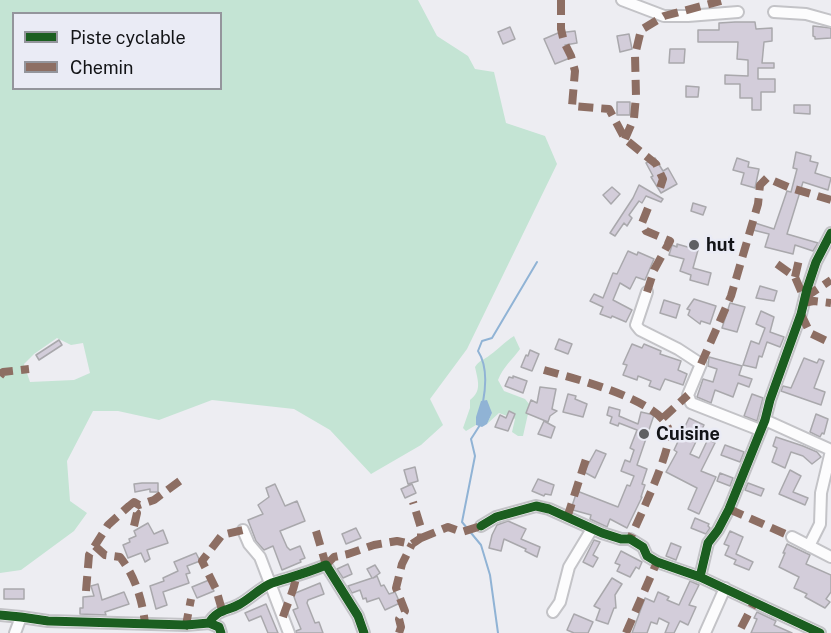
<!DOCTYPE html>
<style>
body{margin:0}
#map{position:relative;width:831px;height:633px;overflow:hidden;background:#ededf2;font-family:"Public Sans",sans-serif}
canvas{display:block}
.legend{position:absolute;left:12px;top:12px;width:210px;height:78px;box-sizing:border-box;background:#eaebf5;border:2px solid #94959c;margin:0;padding:8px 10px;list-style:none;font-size:18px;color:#131417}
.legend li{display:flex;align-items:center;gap:12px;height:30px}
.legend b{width:30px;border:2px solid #94959c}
</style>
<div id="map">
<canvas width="831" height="633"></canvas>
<ul class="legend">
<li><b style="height:8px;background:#1b5e20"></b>Piste cyclable</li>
<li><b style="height:8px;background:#8d6e63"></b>Chemin</li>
</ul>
</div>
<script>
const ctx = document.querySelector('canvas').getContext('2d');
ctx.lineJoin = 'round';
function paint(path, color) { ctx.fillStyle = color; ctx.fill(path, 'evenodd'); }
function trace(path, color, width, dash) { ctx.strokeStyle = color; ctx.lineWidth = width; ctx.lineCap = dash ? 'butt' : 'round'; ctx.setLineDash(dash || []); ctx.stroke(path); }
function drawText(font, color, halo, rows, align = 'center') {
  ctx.font = font + ' "Public Sans",sans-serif'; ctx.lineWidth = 5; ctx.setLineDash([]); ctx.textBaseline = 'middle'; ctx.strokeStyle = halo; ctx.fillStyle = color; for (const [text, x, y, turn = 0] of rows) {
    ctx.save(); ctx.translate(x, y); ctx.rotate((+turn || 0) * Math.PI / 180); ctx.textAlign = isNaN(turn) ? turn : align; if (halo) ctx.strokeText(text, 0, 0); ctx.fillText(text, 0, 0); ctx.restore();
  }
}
paint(new Path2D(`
 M0 0H418L437 36 468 56 475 69 494 72 506 123 545 136 557 164 467 349 430 399 443 425 421 445 371 474 330 430 294 409 212 400 159 420 118 411H93L67 461 70 501 87 513 74 531 21 570 0 573ZM14 14H220V88H14ZM57 338 71 345 83 343 90 373 74 380 30 382 24 364 34 354Z
 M514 336 520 349C512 360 503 367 498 380L504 391 525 399 530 405 523 436H518L512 432 515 419 499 413 487 424 492 413 476 417V425L466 431 463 428 470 408V400C482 391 478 381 475 367 479 360 484 360 490 355 500 348 503 343 514 336Z`), '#c4e4d4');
paint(new Path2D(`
 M487 400 492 413 487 424 482 427 476 425V417L481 401Z`), '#90b3d5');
trace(new Path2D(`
 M483 402C486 386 487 365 478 351L482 341 492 338 537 262
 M480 425 471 439 475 456 462 522 481 545 490 575 498 633`), '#90b3d5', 2);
const building = new Path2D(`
 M735 22H755L756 29 772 28V41L764 42 762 63H774V68H758V79H775V92H761V110H752V98H740V84H725V75L748 76V60L737 59 738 42H698V30H719V23Z
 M813 26 831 28V38L815 39V37L813 36Z
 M510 27 515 39 503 44 498 32Z
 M575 31 577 43 565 45 570 58 555 64 544 39 558 33Z
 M629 34 632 49 620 52 617 36Z
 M670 49H685L684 63H669Z
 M686 86 699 87 698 97H686Z
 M617 102H630V115H617Z
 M794 105H810V114L794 113Z
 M796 152 811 156 810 161 818 163 815 173 831 178 828 190 803 182 787 234 818 243 813 251 795 245 793 254 765 247 769 234 753 230 755 223 774 229 787 191 791 192 797 169 793 168Z
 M655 158 663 171 668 168 677 184 661 193 651 177 653 176 646 163Z
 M737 158 749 162 748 167 759 169 755 188 741 184 744 173 733 170Z
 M639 185 663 199 661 202 646 196 642 203 639 201 629 215 632 218 627 226 624 223 615 236 610 233 633 198Z
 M612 187 620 194 611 204 603 195Z
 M693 203 706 207 703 215 691 211Z
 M677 244 698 250 693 268 711 273 708 285 690 280 691 275 680 271 684 259 669 255 672 245 677 247Z
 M628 251 637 255 638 252 654 259 645 280 636 277 630 289 620 283 613 300 632 310 626 322 612 316 611 318 600 314 603 307 590 301 594 294 603 298 613 273 617 274Z
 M760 286 777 291 774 301 756 298Z
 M694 299 716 306 710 324 701 321 700 324 688 315 690 310 687 309Z
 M664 300 680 305 676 318 660 313Z
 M730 303 745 307 737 332 722 328Z
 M761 311 774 317 770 332 784 337 780 347 767 342 762 357 759 356 756 368 743 365 751 341 759 344 765 328 756 324Z
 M559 339 572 344 568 354 555 349Z
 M59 340 62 345 39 360 36 355Z
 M632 344 642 348 644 344 661 351 660 354 681 361 678 370 687 374 683 385 665 379 660 390 649 386 651 381 638 376 637 380 623 375 627 365 623 364Z
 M530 350 539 354 532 371 521 367 526 355 528 356Z
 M709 357 742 366 739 375 752 379 749 387 738 383 733 397 715 390 711 403 697 397 703 379 713 382 717 369 708 366Z
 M804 358 817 363 819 359 824 361 814 388 825 392 821 405 781 391 783 386 791 388Z
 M513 376 527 381 523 393 505 386 509 377 513 378Z
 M540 387 556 389 552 409 557 411 550 416 548 422 526 413 531 400 537 403Z
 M568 394 576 396 575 399 587 404 583 417 563 412Z
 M752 394 763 398 757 421 744 416Z
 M609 407 620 410 619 416 638 424 641 412 654 415 637 465 647 469 642 484 645 485 641 497H642L627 528 610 519 607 527 605 526 590 519 591 515 573 510 574 507 572 506 577 491 618 507 627 485 630 486 634 476 621 471 625 460 630 462 634 450 630 448 637 430 619 423 618 426 610 423 612 417 607 415Z
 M509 411 515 414 508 431 495 427 500 415 506 418Z
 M816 414 828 419 824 434 822 433 820 437 810 432Z
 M689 418 704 425 690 454 699 458 708 439 715 443 701 471 716 477 699 514 688 509 697 488 666 472 677 452 674 450Z
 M544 421 555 427 551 438 538 434Z
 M776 437 803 446 817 452 821 457 812 464 803 456 791 452 785 468 772 462 777 448 773 446Z
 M725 445 744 452 740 462 721 455Z
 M596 450 606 454 595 478 584 472Z
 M415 467 418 481 408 484 404 470Z
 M790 470 801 476 793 492 808 498 805 505 779 494Z
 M720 473 733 478 730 486 717 481Z
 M538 479 554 485 551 495 545 494 544 496 532 491Z
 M142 483H158V492H150V489L135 492 134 484Z
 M748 483 764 489 761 496 745 490Z
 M275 484 285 506 297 501 305 521 280 531 287 547 290 550 300 546 305 558 300 560 301 562 282 570 273 546 264 550 256 541 248 520 263 514 258 505 269 497 266 488Z
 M412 484 416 493 405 498 401 489Z
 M695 518 709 524 708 526 710 528 706 534 691 528Z
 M508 521 526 529 521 539 540 547 537 557 525 551 526 549 504 539 501 551 489 548 492 535 497 525Z
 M148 523 154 534 163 530 168 543 147 550 150 559 145 562 141 553 128 558 123 545 130 542 129 539 136 536 134 531Z
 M356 528 361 538 346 544 342 534Z
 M730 531 743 537 736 554 753 562 749 570 734 564 736 560 725 555 729 546 724 544Z
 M594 540 600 542 593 555 598 558 593 567 583 562Z
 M671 543 681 547 676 560 666 556Z
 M787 544 810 555 806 564 831 575V592L826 599 830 602 825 608 805 597 807 594 794 588 799 577 779 567 785 553H783Z
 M621 551 642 562 639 569 636 567 630 577 617 571 620 565 615 563Z
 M196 553 200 561 187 566 190 573 186 574 189 583 163 592 167 605 156 609 150 586 164 581 163 578 178 571 174 562Z
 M348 564 352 574 343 578 337 569Z
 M375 565 380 573 373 578 377 576 381 586 384 585 389 594 395 592 400 603 385 610 379 598 367 602 366 598 363 599 360 590 352 593 348 586 372 578 367 569Z
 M612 578 622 584 615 595 616 608H614L608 624 596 620 600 609 594 606Z
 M209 580 214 591 197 598 192 587Z
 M690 581 699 585 689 605 696 607 688 625 680 621 674 633H665L669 623 659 618 657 624 651 622 647 633H632L645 598 654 602 658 592 669 597 667 600 679 605Z
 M320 583 324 594 308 600 307 603 315 623 319 622 323 633H296V631L301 629 293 610 298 608 293 594Z
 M98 584 102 600 124 592 129 604 105 612 106 615 80 614V608H83V597L94 596 91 586Z
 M4 589H24V599H4Z
 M266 604 278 633H268L261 616 249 621 245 613Z
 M757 612 776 621 774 625 792 633H751L757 619 754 618Z
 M574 614 593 622 588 633H574L567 630Z`);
paint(building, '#d3cdda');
trace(building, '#a9a8ac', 1.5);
const minor = new Path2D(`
 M622 0 664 16H688L738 12
 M774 12 806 14 831 21
 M647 292 636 325 640 330 678 349 701 364 688 395 691 403 760 430
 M765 420 831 450
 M481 526 496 517 536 506 549 509 602 533 621 539H630L643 547 647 556 657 562 700 577
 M243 530 249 544 260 557 289 633
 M792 537 831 557
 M809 546 820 524 821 493 831 451
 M553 612 560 602 569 567 592 529
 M0 615 21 617 48 621 186 625 209 623 219 627 221 633
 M209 623C217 609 228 611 240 604 251 598 261 587 272 583 291 577 307 573 326 565L358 616 364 633
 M15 633 21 617
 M705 633 725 588
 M820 633 700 577 708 543 718 530 729 509 765 420 770 400 801 314 807 289 816 262 831 233`);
trace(minor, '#c3c3c7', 14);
trace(minor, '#fcfcfd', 10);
trace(new Path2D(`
 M561 0V29L564 42 571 56 575 71 572 106 609 109 625 139 656 164 663 179 660 188
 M625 139 634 118 636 96 635 55 641 30 664 16 721 1
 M777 264 795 277 804 298 831 280
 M795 277 800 255
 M647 292 654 270 670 241 646 231 642 223 650 203
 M803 303 814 301 831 303
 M801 314 810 333 831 343
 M701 364 731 296 758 204 760 185 767 178 788 187 831 200
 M544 370C572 378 663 400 669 431 672 450 639 518 630 539
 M0 376 3 372 29 369
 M663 418 688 395
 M729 509 792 537
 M567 518 586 459
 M134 526 137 513 129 506 134 502 139 505 154 500 181 480
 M316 531 326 565
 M421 538 448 527 462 532 481 526
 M95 546 105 555 120 557C135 576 142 599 145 623
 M326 565 334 557 348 554 374 545 397 541 412 544 421 538V528L413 502
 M86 591 89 555 108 525 129 506
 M222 610 216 589 202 561 222 535 243 530
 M283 617C287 604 294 591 296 577
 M184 628 186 625 191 599
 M741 628 754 603
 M399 633 401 627 399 619 405 611 396 588 402 564 412 544
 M626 633 657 562`), '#8d6e63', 8, [15, 8]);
trace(new Path2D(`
 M481 526 496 517 536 506 549 509 602 533 621 539H630L643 547 647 556 657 562 700 577
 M0 615 21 617 48 621 186 625 209 623 219 627 221 633
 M209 623C217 609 228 611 240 604 251 598 261 587 272 583 291 577 307 573 326 565L358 616 364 633
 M820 633 700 577 708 543 718 530 729 509 765 420 770 400 801 314 807 289 816 262 831 233`), '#1b5e20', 9);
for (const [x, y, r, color] of [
 [694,245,6,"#5f6064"],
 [644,434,6,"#5f6064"]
]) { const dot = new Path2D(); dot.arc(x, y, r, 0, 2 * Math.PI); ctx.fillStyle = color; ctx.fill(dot); trace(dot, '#eaebf5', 2); }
drawText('bold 18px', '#131417', '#eaebf5', [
 ["hut",706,245],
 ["Cuisine",656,434]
], 'left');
</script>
